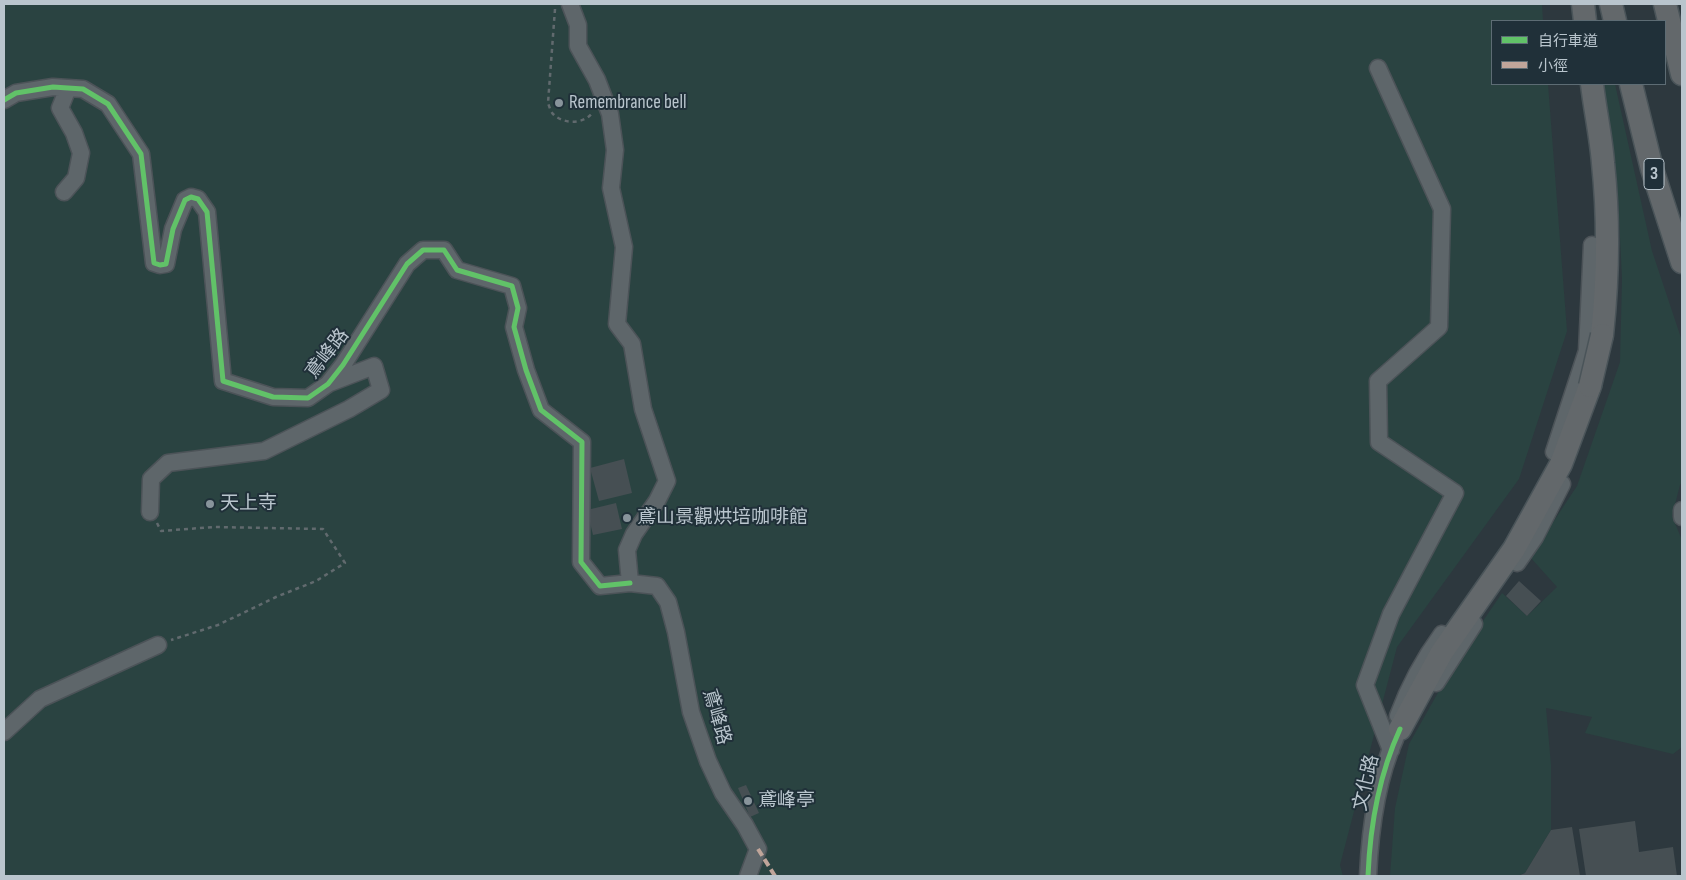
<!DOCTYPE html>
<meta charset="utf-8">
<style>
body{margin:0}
#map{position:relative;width:1686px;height:880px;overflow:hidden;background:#2d383e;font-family:"Sofia Sans Condensed","Noto Sans TC",sans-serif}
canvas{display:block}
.frame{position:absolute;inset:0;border:5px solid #b9c5cd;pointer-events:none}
.legend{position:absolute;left:1491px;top:20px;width:175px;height:65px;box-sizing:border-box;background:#203039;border:1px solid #5d6c74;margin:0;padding:6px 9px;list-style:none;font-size:15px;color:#b9c5cd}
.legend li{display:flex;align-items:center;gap:10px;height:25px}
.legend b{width:25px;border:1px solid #5d6c74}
</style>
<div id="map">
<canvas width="1686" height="880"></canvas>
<div class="frame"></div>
<ul class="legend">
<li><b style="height:6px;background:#61c268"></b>自行車道</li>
<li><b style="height:6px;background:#c0a59a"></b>小徑</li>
</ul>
</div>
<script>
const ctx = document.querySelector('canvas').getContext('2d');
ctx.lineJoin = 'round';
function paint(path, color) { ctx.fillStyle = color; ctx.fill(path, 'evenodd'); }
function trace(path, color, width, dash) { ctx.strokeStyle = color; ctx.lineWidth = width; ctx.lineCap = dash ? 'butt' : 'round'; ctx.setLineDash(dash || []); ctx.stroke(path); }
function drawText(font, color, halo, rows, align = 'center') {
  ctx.font = font + ' "Sofia Sans Condensed","Noto Sans TC",sans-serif'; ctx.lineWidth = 4; ctx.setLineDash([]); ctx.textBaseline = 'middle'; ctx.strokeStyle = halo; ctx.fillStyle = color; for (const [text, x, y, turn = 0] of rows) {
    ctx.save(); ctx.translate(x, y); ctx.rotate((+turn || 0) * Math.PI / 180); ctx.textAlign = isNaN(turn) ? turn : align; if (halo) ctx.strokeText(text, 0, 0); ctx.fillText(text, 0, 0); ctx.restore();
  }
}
paint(new Path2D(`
 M4 4H1542L1543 21H1492V84H1548L1567 331 1519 479 1397 647 1340 865 1343 876H4Z
 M1600 84H1615L1652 251 1682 341V482L1680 485 1672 516 1682 540V747L1673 754 1585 733 1592 717 1546 708 1551 765V830L1525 873 1517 876H1390L1395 808 1409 744 1457 659 1502 593 1527 616 1557 587 1530 557 1577 486 1620 362 1622 279 1618 196Z`), '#2a4341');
paint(new Path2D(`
 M624 459 632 493 599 501 590 468Z
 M616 503 622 529 593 535 587 510Z
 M1519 581 1541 601 1527 616 1506 596Z
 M746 785 759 813 750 817 738 788Z
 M1635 821 1639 852 1673 847 1677 876H1586L1579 829Z
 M1572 827 1580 876H1518L1525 873 1551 830Z`), '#464f53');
const minor = new Path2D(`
 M570 4 578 25V46L597 80 610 114 615 150 611 188 624 247 617 324 632 344 643 409 667 481 657 501 634 534 627 550 630 583 657 586 668 602 676 632 691 712 708 761 723 793 745 825 758 849 748 876
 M1378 68 1442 209 1439 327 1378 381 1379 442 1455 493 1391 614 1365 685 1391 750
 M4 100 16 93 53 87 83 89 108 104 141 154 154 263 160 265 166 264 173 229 185 200 191 197 198 199 207 212 223 381 273 397 308 398 328 384 343 365 407 264 423 250H444L457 270 512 286 518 308 514 327 526 370 541 410 582 442 581 562 600 586 630 583
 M64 192 76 178 81 153 74 133 60 108 68 88
 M1554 452 1587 351 1592 245
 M1682 510V517
 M150 512 151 479 168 463 264 451 349 409 381 390 374 366 330 383
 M1517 563 1535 537 1562 484
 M1436 683 1474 624
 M1398 716C1409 686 1423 660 1442 634
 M4 732 40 699 158 645
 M1368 876C1370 831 1376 781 1395 739`);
const highway = new Path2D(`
 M1583 4 1585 21
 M1611 4 1615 21
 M1665 4 1682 74
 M1592 84C1595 110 1601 137 1603 163 1609 220 1608 278 1602 335
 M1631 84 1652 169 1682 262
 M1400 729 1442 652 1514 549 1561 464 1590 386`);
trace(minor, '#4c5358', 19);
trace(highway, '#4a5459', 25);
trace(new Path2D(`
 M555 9 548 103C549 106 551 112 553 114 564 125 585 124 593 112
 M157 523 161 531 214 527 323 529 345 563 316 581 276 597 218 625 171 640`), '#616a6e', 2.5, [4, 4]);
trace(minor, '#5e666a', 16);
trace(highway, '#63686b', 22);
const highwayBridge = new Path2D(`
 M1590 386 1602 335`);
trace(highwayBridge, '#4a5459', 25, []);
trace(highwayBridge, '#63686b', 22);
trace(new Path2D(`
 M758 849 775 876`), '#c0a59a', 4, [8, 4]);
trace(new Path2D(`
 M4 100 16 93 53 87 83 89 108 104 141 154 154 263 160 265 166 264 173 229 185 200 191 197 198 199 207 212 223 381 273 397 308 398 328 384 343 365 407 264 423 250H444L457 270 512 286 518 308 514 327 526 370 541 410 582 442 581 562 600 586 630 583
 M1368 876C1370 826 1379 775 1400 729`), '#61c268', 5);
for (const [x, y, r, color] of [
 [559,103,5,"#88949b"],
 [210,504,5,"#88949b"],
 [627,518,5,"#88949b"],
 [748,801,5,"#88949b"]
]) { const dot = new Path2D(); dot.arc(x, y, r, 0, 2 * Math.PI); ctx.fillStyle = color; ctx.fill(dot); trace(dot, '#203039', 2); }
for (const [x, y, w] of [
 [1654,174,20]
]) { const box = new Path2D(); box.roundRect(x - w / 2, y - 15.5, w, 31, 4); ctx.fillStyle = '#203039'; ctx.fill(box); trace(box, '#b9c5cd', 1); }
drawText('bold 18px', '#b9c5cd', null, [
 ["3",1654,174]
]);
drawText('19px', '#b9c5cd', '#203039', [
 ["Remembrance bell",569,103],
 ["天上寺",220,504],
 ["鳶山景觀烘培咖啡館",637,518],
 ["鳶峰亭",758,801]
], 'left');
drawText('19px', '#b9c5cd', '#203039', [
 ["鳶峰路",328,354,-52],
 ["鳶峰路",716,717,74],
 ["文化路",1367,783,-77]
]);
</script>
